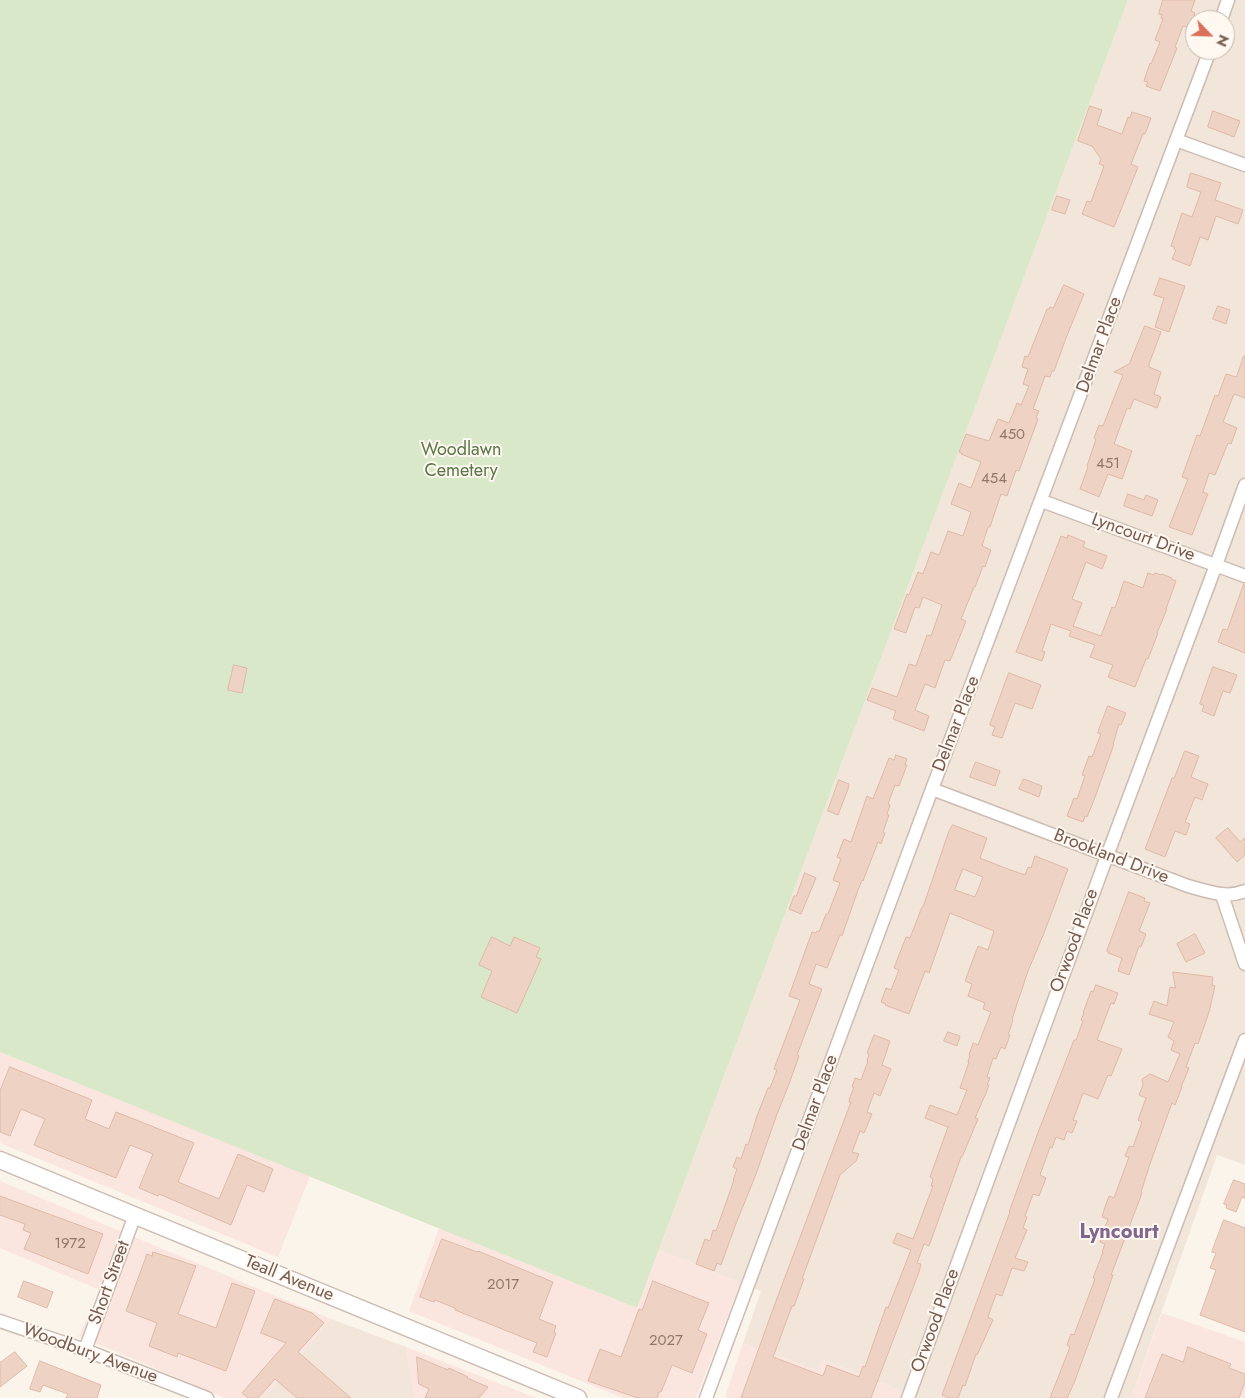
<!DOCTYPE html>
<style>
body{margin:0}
#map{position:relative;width:1245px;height:1398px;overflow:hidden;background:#fbf4ea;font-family:Jost,sans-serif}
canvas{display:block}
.north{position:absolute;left:1185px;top:10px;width:50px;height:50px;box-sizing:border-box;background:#fef8f1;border:1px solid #c7b9b0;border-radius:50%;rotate:114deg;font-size:14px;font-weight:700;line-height:20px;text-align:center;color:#745a4f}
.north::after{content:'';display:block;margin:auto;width:18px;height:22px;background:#da705a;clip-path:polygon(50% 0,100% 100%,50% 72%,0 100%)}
</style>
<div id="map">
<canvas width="1245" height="1398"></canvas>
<div class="north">N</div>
</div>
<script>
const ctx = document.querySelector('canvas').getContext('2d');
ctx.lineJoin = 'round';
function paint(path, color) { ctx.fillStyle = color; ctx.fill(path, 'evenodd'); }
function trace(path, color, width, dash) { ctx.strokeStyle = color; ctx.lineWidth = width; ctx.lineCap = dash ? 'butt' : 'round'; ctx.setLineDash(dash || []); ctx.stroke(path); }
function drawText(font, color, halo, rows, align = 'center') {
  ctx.font = font + ' Jost,sans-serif'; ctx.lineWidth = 4; ctx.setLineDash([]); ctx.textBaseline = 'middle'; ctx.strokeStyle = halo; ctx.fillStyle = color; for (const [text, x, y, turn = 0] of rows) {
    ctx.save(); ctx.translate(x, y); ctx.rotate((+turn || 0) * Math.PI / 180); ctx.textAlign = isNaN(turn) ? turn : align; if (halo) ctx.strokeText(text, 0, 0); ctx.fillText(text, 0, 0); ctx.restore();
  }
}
paint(new Path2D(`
 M1128 0H1245V1165L1217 1155 1131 1398H919L823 1360 818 1371 743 1343 761 1291 659 1250ZM1195 20H1225V50H1195Z
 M331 1319 406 1347 415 1398H264Z`), '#f2e5d9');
paint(new Path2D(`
 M0 1052 310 1176 278 1257 0 1143Z
 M0 1181 331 1319 264 1398H225L79 1336 100 1290 0 1248Z
 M439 1228 637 1308 659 1250 741 1283 696 1398H623L409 1311Z
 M1162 1313 1245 1342V1398H1131Z
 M743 1343 818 1371 822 1360 919 1398H725Z
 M406 1347 536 1398H415Z`), '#fae6df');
paint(new Path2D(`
 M0 0H1128L637 1308 0 1052Z`), '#d8e8c9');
const building = new Path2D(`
 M1163 0H1195L1191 11 1195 13 1190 28 1183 26 1175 47 1177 48 1160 91 1146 86 1148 82 1144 81 1150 63 1151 64 1160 42 1155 40 1163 19 1161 18 1162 15 1159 14Z
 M1090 106 1102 110 1097 125 1122 134 1128 117 1130 118 1132 112 1151 118 1147 129 1145 134H1143L1131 164 1138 167 1114 227 1082 214 1087 201 1091 202 1104 166 1099 164 1101 159 1092 146 1078 141Z
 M1213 111 1240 121 1234 137 1208 127Z
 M1191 173 1221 183 1215 200 1243 210 1238 224 1216 216 1208 240 1200 237 1190 266 1172 259 1176 250 1174 249V247L1171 246 1182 213 1192 217 1201 192 1187 187Z
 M1057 196 1070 200 1065 214 1052 210Z
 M1160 278 1185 286 1169 332 1155 327 1164 298 1154 295Z
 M1064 285 1084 294 1066 338 1054 371H1052L1050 377 1045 376 1033 409 1039 411 1036 418 1038 419 1019 471 1016 470 1007 496 1001 494 990 527H988L982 546 991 550 985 567 983 566 975 587H974L961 619 966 621 950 661 945 660 935 688 925 684 915 710 929 716 924 731 893 719 896 711 867 700 872 688 897 697 909 664 916 666 927 635 931 636 942 605 923 597 919 608 915 607 906 633 894 629 907 594 909 595 918 572 923 574 931 552 939 555 948 531 963 536 971 512 951 504 959 483 971 488 981 462 961 454 962 453 959 452 966 434 989 441 998 419 1009 423 1017 403 1021 405 1029 386 1023 384 1028 369 1022 367 1025 356 1028 357 1047 309H1049L1050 307 1053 308Z
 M1218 306 1230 310 1226 324 1213 319Z
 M1145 326 1161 332 1149 364V367L1161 372 1154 394 1161 397 1157 408 1134 399 1130 409 1127 408 1114 444 1132 451 1122 479 1108 474 1099 497 1097 496 1080 489 1088 467 1087 466 1096 439 1094 438 1099 425 1103 426 1123 375 1114 372 1129 364Z
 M1244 356H1245V398L1234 394 1223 422 1237 428 1231 444 1228 443 1215 475 1209 473 1203 492 1208 494 1192 535 1169 527 1188 479 1182 477 1197 435 1200 436 1215 395 1218 396 1226 374 1236 377Z
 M1128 494 1144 500 1146 495 1158 500 1152 516 1124 506Z
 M1068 535 1085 542 1083 547 1107 556 1102 569 1086 562 1072 599 1082 603 1073 626 1101 636 1112 607 1115 608 1124 581 1143 588 1148 573 1154 575 1155 573 1162 575V574L1172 578 1171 579 1176 581 1166 609H1167L1157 633H1158L1148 659H1146L1135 687 1108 677 1113 665 1090 657 1095 645 1069 636 1071 631 1051 624 1042 651 1045 652 1042 661 1016 652 1061 536 1067 538Z
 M1244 584H1245V653L1218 642 1223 629 1227 630Z
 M234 665 247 668 242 693 228 690Z
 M1213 667 1237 675 1230 693 1223 691 1214 716 1202 711 1204 706 1200 704Z
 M1009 673 1041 685 1032 709 1015 703 1002 738 992 735 995 727 990 725Z
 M1108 706 1126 713 1121 725 1119 724 1113 744H1114L1094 800 1087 817 1085 816 1083 822 1067 816 1074 798 1077 799 1085 776 1082 775 1089 756 1092 757 1101 734 1098 733Z
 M1185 751 1199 756 1191 777 1208 784 1202 800 1195 797 1185 822 1190 824 1186 835 1175 831 1165 857 1145 849 1172 778H1174Z
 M896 755 907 759 905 765H907L899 786 895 785 888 804 890 805 887 814 889 815 883 832 885 833 881 844 878 842 863 881 862 880 858 890 842 936 840 935 827 968 816 964 809 984 822 989 797 1055 799 1056 789 1084 777 1114 756 1174 735 1226 721 1265 717 1263 714 1271 696 1264 705 1239 710 1241 713 1230 716 1231 734 1180H733L737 1169 733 1167 737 1157 741 1159 746 1144 748 1145 757 1116 768 1088H770L777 1070 774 1069 800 1000 789 996 812 932 816 933 817 931 819 932 826 914H828L840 883 833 880 841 859 837 857 844 839 851 842 867 796 873 799 889 758 894 760Z
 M976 762 1000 771 995 786 970 777Z
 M1024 779 1042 786 1039 797 1019 789Z
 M839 780 849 784 848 789 838 815 828 811Z
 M953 825 987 838 980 858 1005 868 1025 875 1028 867 1031 868 1035 856 1068 869 1044 933 1028 971 1012 1019 1013 1020 1008 1035H1010L1005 1049 1001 1047 996 1059 993 1058 987 1077 990 1078 987 1085H989L986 1093 975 1118 978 1119 962 1157H961L929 1246 924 1244 917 1263 921 1264 919 1272 871 1398H741L773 1309 851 1102H849L850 1097 854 1087H852L855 1078 861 1080 868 1061H867L869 1054 867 1053 874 1035 890 1041 882 1065 891 1069 880 1096 874 1093 867 1112 872 1114 864 1133 860 1131 852 1152 859 1154 856 1161 840 1175 802 1279H804L794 1306H792L773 1357 823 1376 827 1365 859 1377 863 1366 865 1367 886 1307 888 1308 911 1250 893 1243 897 1233 913 1239 933 1186H931L933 1179 930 1177 948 1127 925 1118 930 1105 957 1115 967 1090 960 1088 969 1062H968L970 1055H969L973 1043 978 1045 991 1012 983 1009 985 1003 968 996 972 984 965 981 978 946 988 950 994 931 950 913 929 973 925 971 909 1014 885 1005 886 1004 881 1002 886 988 891 990 899 970 894 968 906 937 910 938 922 907H923L949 831ZM963 869 983 877 975 897 955 890Z
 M1228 828 1240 842 1245 838V855L1237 862 1216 838Z
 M805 873 816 878 801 914 789 909 794 896H796Z
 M1129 892 1145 898 1144 901 1150 903 1139 931 1146 934 1141 947 1139 946 1129 975 1118 971 1122 958 1108 953V951H1107Z
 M1195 934 1205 953 1186 962 1177 944Z
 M492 937 510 946 514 937 540 948 536 957 541 959 517 1013 481 997 492 971 479 965Z
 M1173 972 1213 977 1212 985 1215 986 1209 1012 1198 1044 1195 1043 1186 1067 1189 1068 1181 1087H1182L1175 1105 1172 1103 1151 1161 1141 1192 1142 1193 1111 1275H1113L1100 1312 1074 1383 1067 1398H1050L1070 1347 1067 1345 1071 1334 1074 1335 1095 1279 1093 1278 1103 1252H1102L1105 1244 1100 1242 1108 1219 1102 1217 1105 1207 1109 1196 1114 1198 1129 1157 1125 1156 1129 1146 1133 1147 1142 1122 1138 1120 1146 1098 1139 1095 1143 1085 1142 1079 1150 1074 1168 1082 1180 1054 1171 1050 1174 1041 1168 1037 1174 1022 1149 1014 1154 1001 1167 1006 1170 987 1175 988Z
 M1096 985 1118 993 1114 1004 1111 1003 1097 1040 1122 1049 1111 1076 1108 1075 1098 1099 1083 1093 1073 1120 1077 1121 1072 1133 1067 1131 1064 1140 1056 1137 1052 1148 1050 1147 1040 1175 1046 1178 1039 1196 1033 1194 1025 1216 1027 1217 1023 1228 1027 1230 1015 1258 1028 1262 1024 1271 1012 1268 1002 1296 996 1294 988 1317 993 1320 977 1355 976 1354 965 1386 963 1385 958 1398H949L942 1395 1010 1212H1009L1039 1130 1074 1040H1076L1083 1021 1081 1020 1084 1013H1083L1091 991 1093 992Z
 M948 1032 960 1036 957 1046 944 1041Z
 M10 1067 92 1100 85 1119 109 1129 116 1112 194 1143 178 1182 219 1199 238 1154 273 1169 264 1192 247 1185 231 1225 159 1194 158 1196 139 1188 153 1154 130 1145 116 1178 34 1145 45 1119 21 1109 10 1136 0 1132V1091Z
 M1234 1180 1245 1184V1198L1242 1197 1236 1212 1226 1208 1227 1205 1224 1204Z
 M0 1196 103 1234 88 1274 24 1249 31 1233 23 1230 25 1224 0 1215Z
 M1224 1220 1245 1228V1332L1200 1315 1216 1270 1210 1268 1216 1253 1212 1252Z
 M442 1239 477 1252 478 1251 553 1282 539 1319 556 1326 554 1332 556 1333 547 1357 533 1352 537 1343 455 1310V1308L435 1300 434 1302 420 1297Z
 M153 1252 196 1266 178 1314 216 1328 232 1283 255 1291 226 1371 178 1353 177 1357 149 1346 157 1323 126 1311 147 1254 152 1256Z
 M24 1281 53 1292 47 1308 18 1297Z
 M653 1281 709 1303 698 1330 707 1334 692 1373 672 1365 661 1392H659L657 1398H638L588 1381 600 1349 621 1357 639 1309 642 1310Z
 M275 1299 312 1313 324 1323 298 1352 351 1398H297L275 1379 258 1398H248L242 1393 286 1343 261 1333Z
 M1188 1347 1231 1364 1229 1368 1245 1374V1382L1239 1398H1145L1162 1354 1183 1362Z
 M15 1352 27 1366 0 1387V1363Z
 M417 1357 448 1370 449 1368 468 1377 467 1378 488 1387 479 1398H425L429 1389 419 1384Z
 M40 1361 101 1385 97 1398H66L68 1394 43 1385 40 1392 30 1389Z`);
paint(building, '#eed3c4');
trace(building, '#e0b9a6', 1);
const minor = new Path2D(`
 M1221 20 1228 0
 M1176 140 1245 165
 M1042 501 1245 576
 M932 789 1188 886C1207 891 1226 899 1245 891
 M1222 895 1245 964
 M0 1321 85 1350 207 1398
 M85 1350 135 1215
 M706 1398 932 789 1210 50
 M908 1398 1107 856 1216 565 1245 485
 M1111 1398 1245 1040`);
const tertiary = new Path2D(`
 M0 1160 578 1398`);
trace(minor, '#cdbcb1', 15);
trace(tertiary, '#cdbcb1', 19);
trace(minor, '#fff', 12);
trace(tertiary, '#fff', 16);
drawText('15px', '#92786c', null, [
 ["450",1012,435],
 ["451",1108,464],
 ["454",994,479],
 ["1972",70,1244],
 ["2017",503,1285],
 ["2027",666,1341]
]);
drawText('18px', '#745a4f', '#fef8f1', [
 ["Delmar Place",1100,345,-70],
 ["Lyncourt Drive",1143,538,20],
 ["Delmar Place",957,724,-69],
 ["Brookland Drive",1111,857,21],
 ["Orwood Place",1075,941,-70],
 ["Delmar Place",816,1103,-70],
 ["Teall Avenue",289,1279,22],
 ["Short Street",110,1283,-70],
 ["Orwood Place",936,1321,-70],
 ["Woodbury Avenue",90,1354,20]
]);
drawText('18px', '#597848', '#fef8f1', [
 ["Woodlawn",461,451],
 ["Cemetery",461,472]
]);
drawText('bold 20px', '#80678f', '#fef8f1', [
 ["Lyncourt",1119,1233]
]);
</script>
